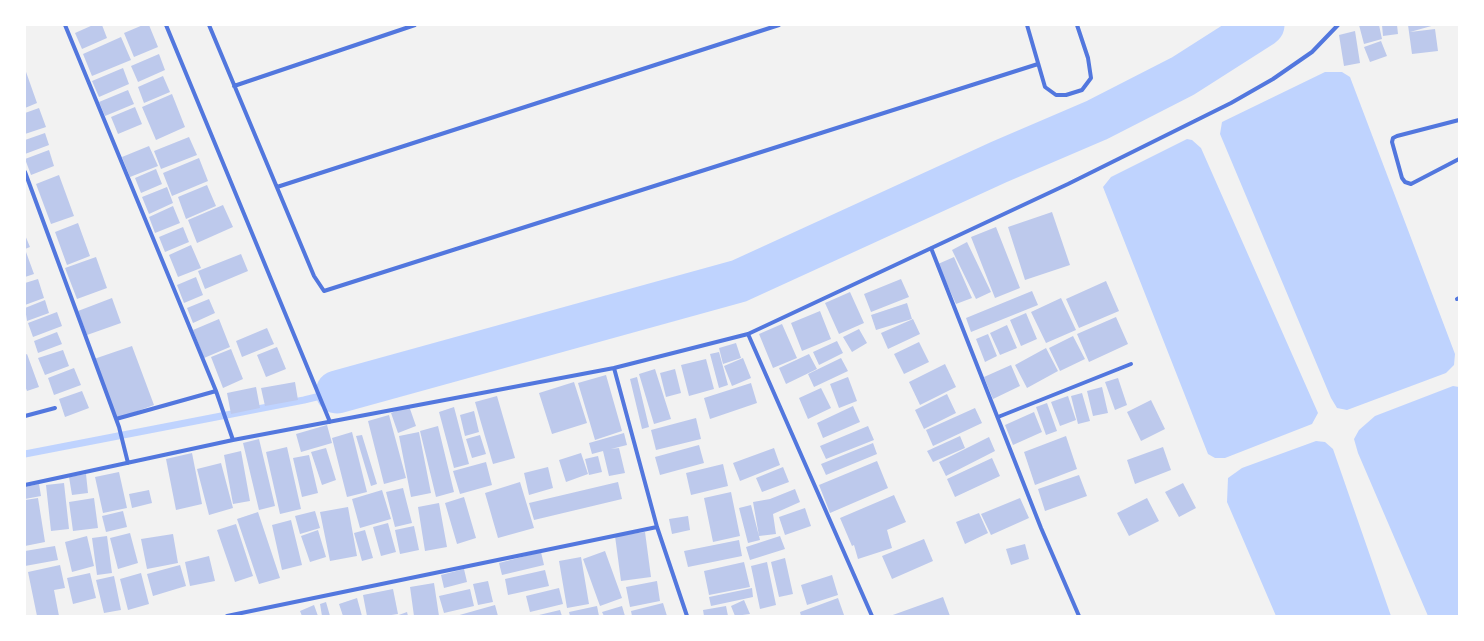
<!DOCTYPE html>
<style>
body{margin:0}
#map{position:relative;width:1484px;height:641px;overflow:hidden;background:#f2f2f2;font-family:"Roboto Condensed",sans-serif}
canvas{display:block}
.frame{position:absolute;inset:0;border:26px solid #fff;pointer-events:none}
</style>
<div id="map">
<canvas width="1484" height="641"></canvas>
<div class="frame"></div>
</div>
<script>
const ctx = document.querySelector('canvas').getContext('2d');
ctx.lineJoin = 'round';
function paint(path, color) { ctx.fillStyle = color; ctx.fill(path, 'evenodd'); }
function trace(path, color, width, dash) { ctx.strokeStyle = color; ctx.lineWidth = width; ctx.lineCap = dash ? 'butt' : 'round'; ctx.setLineDash(dash || []); ctx.stroke(path); }
paint(new Path2D(`
 M1325 72H1342L1350 77 1455 354 1454 365 1446 373 1347 410 1337 408 1331 398 1220 134 1222 122Z
 M1187 139 1192 140 1201 148 1318 413 1312 424 1225 458H1215L1208 454 1103 187 1111 177Z
 M1453 386 1459 387V616H1428L1358 453 1354 439 1359 430 1375 416Z
 M1316 441 1325 442 1333 449 1391 616H1276L1227 502 1228 478 1242 468Z`), '#bfd3fe');
trace(new Path2D(`
 M25 454 304 400 337 392`), '#bfd3fe', 7);
trace(new Path2D(`
 M337 392 739 281 999 162 1097 120 1183 76 1263 25`), '#bfd3fe', 43);
paint(new Path2D(`
 M93 25H102L107 38 82 49 75 33Z
 M143 25H149L158 47 134 57 124 33Z
 M1359 25H1379L1382 39 1364 44Z
 M1382 25H1397L1398 34 1383 36Z
 M1408 25H1435L1410 32 1435 29 1438 51 1412 54Z
 M1355 31 1360 63 1344 66 1339 35Z
 M121 37 131 60 92 76 83 54Z
 M1381 41 1387 56 1370 62 1364 47Z
 M159 54 165 70 138 82 131 66Z
 M123 68 129 84 99 97 92 81Z
 M25 69 37 103 25 108Z
 M163 76 170 92 144 103 138 87Z
 M128 90 134 104 105 116 99 102Z
 M172 94 185 127 156 140 142 107Z
 M135 107 142 124 118 134 111 117Z
 M39 108 46 127 25 134V113Z
 M45 133 49 145 25 154V140Z
 M189 137 197 155 161 169 154 151Z
 M149 146 158 166 130 177 122 157Z
 M49 150 54 166 31 175 25 159Z
 M199 158 208 181 172 196 163 173Z
 M156 169 162 184 141 193 135 178Z
 M59 175 74 216 51 224 36 184Z
 M207 185 216 206 186 219 178 197Z
 M167 187 173 203 149 214 142 197Z
 M223 205 233 227 197 243 188 220Z
 M173 206 180 223 155 233 149 217Z
 M1052 212 1070 265 1025 280 1008 227Z
 M78 223 90 256 67 265 55 232Z
 M183 227 189 242 165 252 159 237Z
 M996 227 1020 288 995 298 971 237Z
 M25 235 30 247 25 249Z
 M967 242 991 292 976 299 952 250Z
 M191 245 201 268 178 277 169 255Z
 M26 252 34 274 25 277V253Z
 M241 254 248 271 205 289 198 271Z
 M96 257 107 288 77 299 65 268Z
 M954 257 972 298 956 304 938 264Z
 M196 277 203 295 184 303 177 285Z
 M38 279 44 298 25 305V283Z
 M901 279 909 297 871 312 864 294Z
 M1106 281 1119 311 1079 328 1066 299Z
 M1032 291 1038 305 971 332 966 318Z
 M850 292 864 323 839 334 825 303Z
 M112 298 121 323 87 335 78 311Z
 M1061 298 1076 330 1046 343 1031 312Z
 M209 299 215 313 193 323 187 308Z
 M45 300 49 313 27 321 25 308Z
 M907 303 912 319 876 330 871 315Z
 M820 311 831 339 802 351 791 323Z
 M57 312 62 326 33 337 28 323Z
 M1026 313 1037 339 1021 346 1010 320Z
 M1116 317 1128 344 1089 362 1077 334Z
 M219 319 230 347 204 358 193 330Z
 M913 319 920 334 888 349 881 333Z
 M782 324 797 358 773 368 759 334Z
 M1007 325 1017 348 1000 355 990 333Z
 M267 328 274 344 242 357 236 341Z
 M859 329 867 343 852 352 843 337Z
 M57 332 62 344 38 353 34 341Z
 M988 334 997 356 985 362 976 339Z
 M1073 336 1085 359 1060 371 1049 348Z
 M837 341 843 353 819 365 813 352Z
 M919 342 929 362 904 374 894 354Z
 M736 343 741 358 723 364 719 348Z
 M132 346 154 405 116 419 94 359Z
 M277 347 286 369 266 377 257 355Z
 M1046 348 1058 371 1027 388 1015 365Z
 M231 349 243 379 223 388 211 357Z
 M63 350 69 366 45 375 38 358Z
 M719 352 728 385 719 388 710 354Z
 M27 354 39 387 27 391 25 386V355Z
 M809 354 817 369 786 384 779 368Z
 M743 358 751 378 732 386 724 366Z
 M841 358 848 371 814 387 808 374Z
 M706 359 714 389 689 396 681 365Z
 M945 364 956 387 920 405 909 382Z
 M1011 365 1020 386 993 399 984 377Z
 M74 368 81 385 54 395 48 378Z
 M655 369 671 419 654 424 639 374Z
 M675 369 681 393 666 397 660 373Z
 M606 375 622 431 595 440 578 383Z
 M637 377 649 427 642 429 630 379Z
 M848 377 857 401 839 408 830 384Z
 M1118 378 1127 405 1115 410 1105 382Z
 M295 382 298 400 265 406 261 388Z
 M574 382 587 423 552 434 539 393Z
 M751 383 757 403 710 419 704 398Z
 M256 387 260 408 231 414 227 393Z
 M1102 387 1108 413 1093 416 1087 391Z
 M821 388 831 408 808 419 799 398Z
 M82 391 89 408 65 417 59 399Z
 M1082 393 1090 421 1078 424 1071 396Z
 M947 394 956 413 924 429 915 410Z
 M497 396 515 458 493 464 475 402Z
 M1068 396 1076 420 1060 426 1051 402Z
 M1151 400 1165 429 1141 441 1127 412Z
 M1047 403 1057 431 1046 435 1036 407Z
 M409 406 416 426 398 433 391 413Z
 M853 406 860 422 823 438 817 423Z
 M454 407 469 464 454 468 439 412Z
 M975 408 982 423 933 446 926 430Z
 M474 411 479 432 465 436 460 415Z
 M1034 412 1042 432 1013 445 1005 425Z
 M389 415 406 478 384 484 368 421Z
 M696 418 701 439 656 450 651 430Z
 M327 425 332 443 301 452 296 434Z
 M438 426 454 492 436 497 420 431Z
 M868 426 874 440 826 459 820 446Z
 M352 432 367 492 347 497 332 438Z
 M419 432 431 493 411 497 399 436Z
 M624 433 627 445 611 449 619 448 625 473 609 476 603 451 592 454 589 443Z
 M362 435 377 484 371 486 356 436Z
 M480 435 486 454 472 458 466 439Z
 M960 436 965 448 933 462 927 451Z
 M1066 436 1077 469 1035 485 1024 452Z
 M989 437 995 451 946 476 939 462Z
 M259 439 275 506 259 510 243 443Z
 M873 443 877 454 826 475 821 464Z
 M699 445 704 463 660 475 655 457Z
 M287 447 301 509 280 514 266 452Z
 M1163 447 1171 470 1135 484 1127 460Z
 M326 448 336 480 322 485 311 452Z
 M774 448 780 465 740 481 733 463Z
 M241 451 250 501 233 504 224 455Z
 M192 453 202 504 176 510 166 459Z
 M581 453 588 474 566 482 559 460Z
 M309 455 318 493 302 497 293 458Z
 M598 456 602 472 589 475 585 459Z
 M992 458 1000 476 955 497 947 479Z
 M877 461 888 488 830 513 819 485Z
 M486 462 492 485 460 494 453 471Z
 M221 463 233 508 209 515 197 469Z
 M723 464 728 486 691 495 686 473Z
 M548 467 553 488 529 495 524 473Z
 M783 467 789 482 762 492 756 478Z
 M119 472 127 508 103 513 95 477Z
 M86 474 88 493 72 495 69 477Z
 M1079 475 1087 496 1045 511 1038 489Z
 M520 482 534 528 498 538 485 493Z
 M618 482 622 499 534 520 529 503Z
 M64 483 69 529 51 531 46 485Z
 M1183 483 1196 508 1179 517 1165 492Z
 M39 484 41 496 25 499V487Z
 M403 488 412 523 395 527 386 492Z
 M795 489 800 502 773 514 776 534 759 536 753 502 770 499Z
 M149 490 152 503 132 508 129 494Z
 M382 490 391 519 360 528 352 499Z
 M731 492 740 536 713 542 704 498Z
 M894 495 906 522 887 530 892 548 858 559 854 545 852 546 840 518Z
 M464 497 476 538 457 544 445 503Z
 M38 498 45 542 25 546V500Z
 M94 498 98 528 73 531 69 502Z
 M1020 498 1029 518 991 535 981 514Z
 M1147 498 1159 521 1129 536 1117 513Z
 M439 503 447 547 425 551 418 507Z
 M751 505 760 540 748 543 739 508Z
 M348 507 357 556 330 561 320 512Z
 M805 508 811 526 785 535 779 517Z
 M123 511 127 527 106 532 102 516Z
 M315 511 320 528 300 534 295 516Z
 M258 512 280 578 259 584 237 519Z
 M979 513 988 533 965 544 956 522Z
 M688 516 690 530 672 534 669 519Z
 M291 520 302 565 282 570 272 525Z
 M388 523 396 552 381 556 373 527Z
 M236 524 253 576 235 582 217 530Z
 M414 526 419 550 400 554 395 530Z
 M318 530 326 557 310 562 301 536Z
 M365 530 373 558 362 561 354 533Z
 M645 532 651 577 621 581 615 536Z
 M130 533 138 563 118 569 110 538Z
 M173 534 178 563 147 569 141 539Z
 M87 536 94 566 72 572 65 542Z
 M107 536 112 573 97 575 92 538Z
 M780 536 785 549 750 560 746 547Z
 M924 539 933 561 892 579 882 556Z
 M739 540 742 556 688 567 684 551Z
 M1025 544 1029 559 1011 565 1006 549Z
 M55 546 58 560 25 566V551Z
 M605 551 622 598 600 606 583 559Z
 M541 552 544 565 502 575 499 563Z
 M209 556 215 581 190 586 185 562Z
 M581 557 589 604 567 608 559 561Z
 M785 558 793 594 779 597 771 562Z
 M744 562 750 587 709 595 704 571Z
 M767 562 776 605 760 609 751 566Z
 M60 565 65 588 54 590 59 616H37L28 572Z
 M180 565 186 586 153 596 147 574Z
 M464 569 467 582 444 588 441 575Z
 M545 570 549 586 508 595 505 579Z
 M90 573 96 598 73 604 67 578Z
 M141 573 149 604 128 610 120 579Z
 M832 575 838 595 807 605 801 585Z
 M114 576 121 610 104 613 96 580Z
 M488 581 493 602 478 605 473 584Z
 M657 581 660 601 630 607 626 587Z
 M434 583 439 616H414L410 587Z
 M559 588 563 604 530 612 526 596Z
 M752 588 753 597 711 606 709 597Z
 M393 589 398 614 385 616H367L363 595Z
 M470 589 474 606 444 613 439 596Z
 M943 597 950 616H890Z
 M357 598 362 616H343L339 604Z
 M838 598 844 615 801 616 800 612Z
 M744 600 750 614 735 616 731 606Z
 M326 602 330 616H322L320 604Z
 M663 603 667 616H632L631 611Z
 M314 605 318 616H302L300 611Z
 M495 605 498 616H456Z
 M597 606 599 616H570L569 612Z
 M622 606 625 616H604L602 612Z
 M726 606 728 616H704L703 610Z
 M560 610 562 616H539V615Z
 M407 612 408 616H396Z`), '#bdc9ec');
trace(new Path2D(`
 M65 25 216 391 233 440
 M166 25 330 422
 M209 25 314 276 324 291 1038 64
 M1027 25 1045 87 1056 95H1066L1082 90 1091 78 1088 58 1077 25
 M234 86 415 25
 M1459 120 1397 136 1393 138 1392 142 1402 178 1405 182 1411 184 1459 159
 M25 172 119 427 128 463
 M277 187 779 25
 M931 248 1041 528 1079 616
 M1457 299 1459 298
 M748 334 872 616
 M614 368 657 527 687 616
 M25 416 55 408
 M998 417 1131 364
 M116 419 216 391
 M25 485 233 440 614 368 748 334 1068 184 1231 103 1273 79 1312 52 1338 25
 M227 616 657 527`), '#5277de', 4);
</script>
